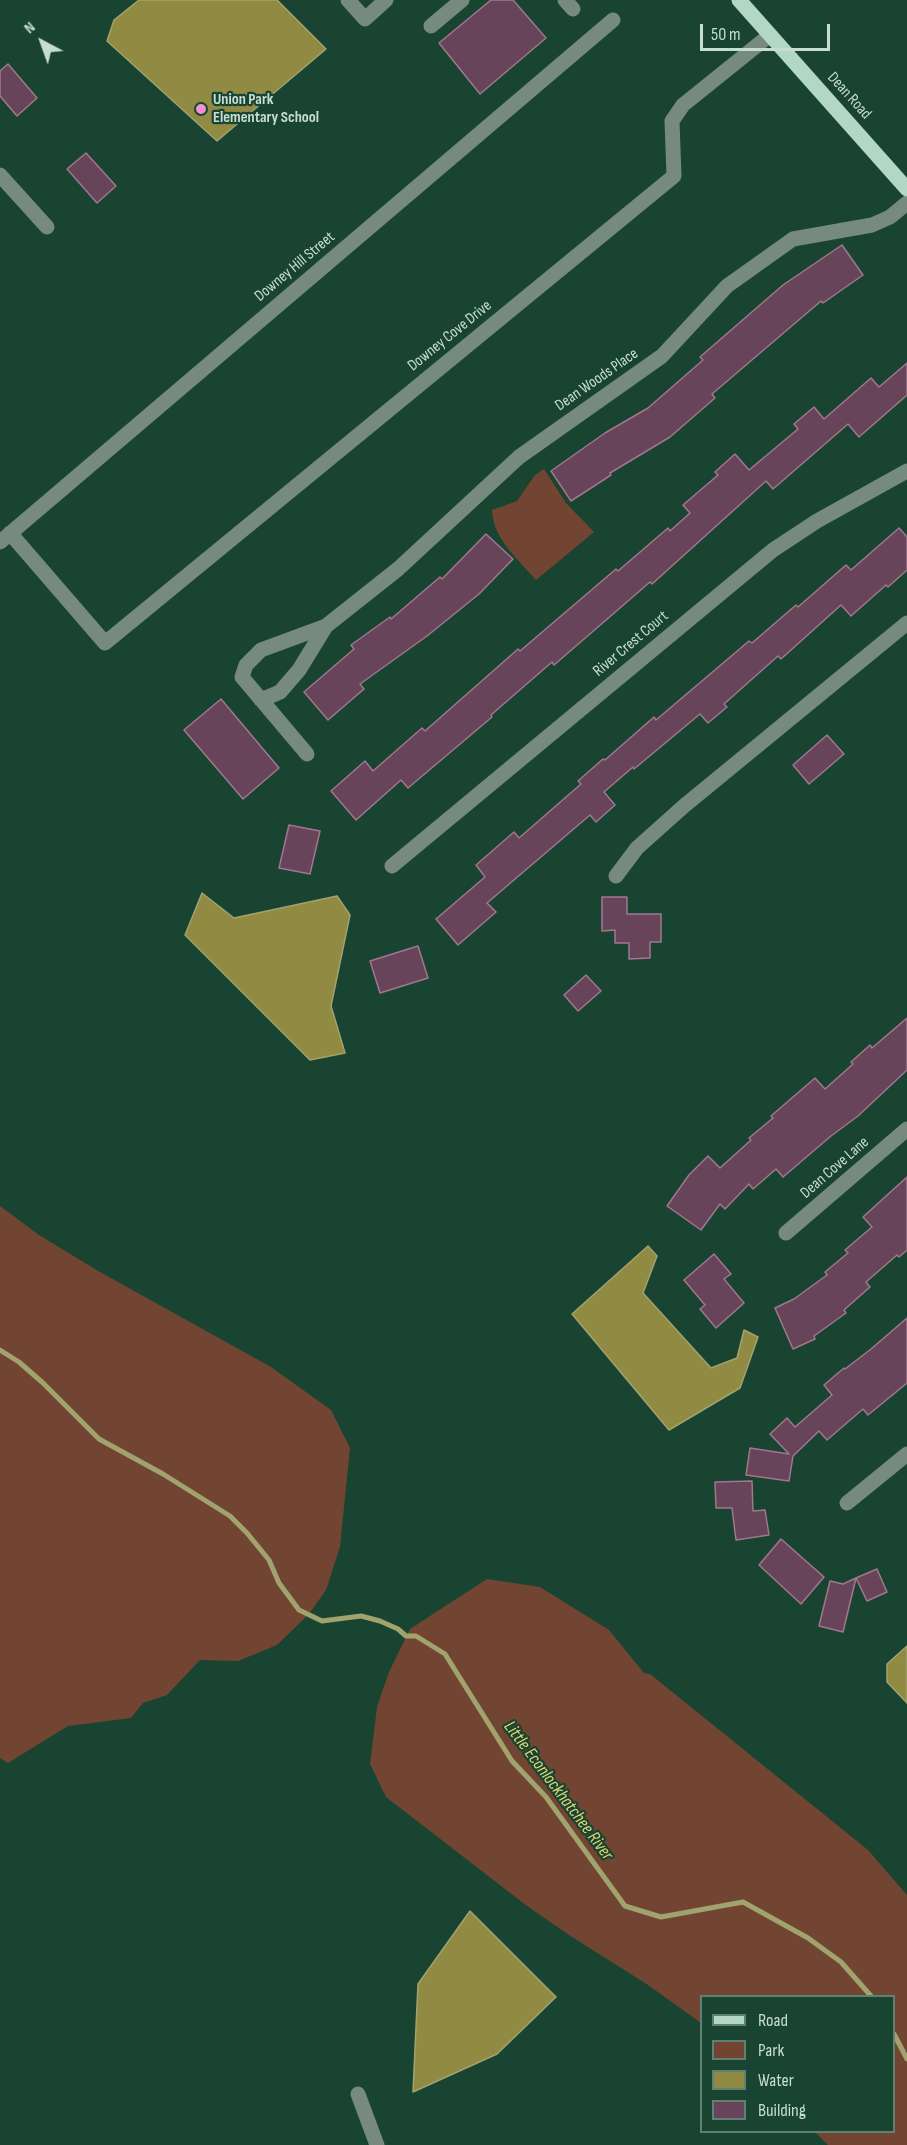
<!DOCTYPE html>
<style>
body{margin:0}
#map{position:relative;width:907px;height:2145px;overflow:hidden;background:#194432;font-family:"Sofia Sans Condensed",sans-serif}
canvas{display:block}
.legend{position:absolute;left:700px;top:1995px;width:195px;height:138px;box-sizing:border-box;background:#194432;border:2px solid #5e8172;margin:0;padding:8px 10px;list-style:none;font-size:18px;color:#c6ddd1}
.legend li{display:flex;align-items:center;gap:12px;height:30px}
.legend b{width:30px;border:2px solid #5e8172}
.north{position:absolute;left:12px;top:12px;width:60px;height:60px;-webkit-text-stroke:4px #194432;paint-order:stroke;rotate:319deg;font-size:16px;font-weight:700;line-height:24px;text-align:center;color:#c6ddd1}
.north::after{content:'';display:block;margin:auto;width:21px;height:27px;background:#c6ddd1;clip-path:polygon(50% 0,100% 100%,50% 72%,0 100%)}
.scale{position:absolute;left:700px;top:24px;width:130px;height:27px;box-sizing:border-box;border:3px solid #c6ddd1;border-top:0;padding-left:8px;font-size:18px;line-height:21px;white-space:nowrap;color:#c6ddd1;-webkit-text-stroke:4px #194432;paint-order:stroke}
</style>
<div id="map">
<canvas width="907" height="2145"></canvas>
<ul class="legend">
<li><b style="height:8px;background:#b2d8c5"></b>Road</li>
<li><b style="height:16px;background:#714532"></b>Park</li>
<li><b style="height:16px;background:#918a43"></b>Water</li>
<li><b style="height:16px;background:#674459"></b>Building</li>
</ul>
<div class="north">N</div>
<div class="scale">50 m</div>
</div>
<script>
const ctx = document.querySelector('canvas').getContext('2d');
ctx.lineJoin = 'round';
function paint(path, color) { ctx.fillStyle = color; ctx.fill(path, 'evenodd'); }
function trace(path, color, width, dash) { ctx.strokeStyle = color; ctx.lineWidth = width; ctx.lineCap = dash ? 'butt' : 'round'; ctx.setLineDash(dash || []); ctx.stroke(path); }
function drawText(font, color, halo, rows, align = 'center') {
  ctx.font = font + ' "Sofia Sans Condensed",sans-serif'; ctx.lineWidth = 4.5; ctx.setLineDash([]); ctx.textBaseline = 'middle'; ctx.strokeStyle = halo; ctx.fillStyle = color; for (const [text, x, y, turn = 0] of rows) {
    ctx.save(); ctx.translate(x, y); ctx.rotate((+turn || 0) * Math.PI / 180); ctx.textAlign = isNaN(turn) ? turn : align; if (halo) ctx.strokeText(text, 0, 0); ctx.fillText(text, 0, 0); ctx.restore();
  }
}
paint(new Path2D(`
 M544 469 566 503 594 532 536 580C518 559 493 539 492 510L517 501 535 475Z
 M0 1206 39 1235 100 1272 271 1367 331 1410 350 1448 340 1547 326 1590 309 1614 277 1645 238 1661 200 1660 167 1695 143 1703 131 1718 68 1726 8 1763 0 1758Z
 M487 1579 540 1587 609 1630 644 1673 650 1674 868 1850 907 1895V2145H828L815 2132H894V1996H702L701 2023 648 1985 569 1935 527 1906 386 1797 370 1764 377 1707 389 1672 410 1629Z`), '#714532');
const water = new Path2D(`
 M139 0H277L326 49 217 141 107 41 114 20Z
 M202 893 234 918 337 896 350 915 331 1006 345 1053 310 1060 185 935Z
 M648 1246 657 1256 643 1293 711 1368 737 1358 744 1330 758 1337 740 1388 669 1430 572 1314Z
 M907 1646V1703L887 1682V1664Z
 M470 1911 556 1997 497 2054 413 2092 418 1984Z`);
paint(water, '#918a43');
trace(water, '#a1a36e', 1.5);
trace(new Path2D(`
 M0 1350 19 1362 43 1383 99 1439 163 1474 230 1516 247 1533 269 1560 279 1583 299 1610 322 1621 361 1616 380 1621 398 1629 406 1636H416L445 1654 512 1761 546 1797 625 1906 661 1917 743 1902 808 1938 841 1962 871 1996
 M894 2034 907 2059`), '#a1a36e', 5);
const building = new Path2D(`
 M491 0H513L546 38 480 94 439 43Z
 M8 64 37 98 17 116 0 96V71Z
 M86 153 116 186 97 203 67 169Z
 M842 245 863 275 823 303 821 301 712 394 715 398 670 437 610 473 611 475 571 501 551 471 605 433 648 408 703 360 700 357 783 285Z
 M907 363V395L859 437 848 424 773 489 766 481 652 584 650 582 554 665 552 662 491 715 492 717 408 788 401 780 356 820 331 791 365 761 373 771 422 728 425 731 518 649 520 651 616 569 618 571 668 528 670 531 690 513 683 505 718 475 715 472 735 454 749 470 798 429 794 424 814 407 824 419 871 378 879 387Z
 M899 528 907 537V570L888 587 886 585 851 616 841 605 781 659 778 656 724 704 727 707 708 723 700 714 634 769 633 767 604 792 615 805 596 822 590 815 487 903 496 912 458 945 436 919 485 877 476 865 514 832 519 838 581 784 578 781 603 759 605 760 654 717 656 720 749 641 752 643 796 605 798 607 846 565 851 570Z
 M486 534 513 559 479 594 427 636 360 684 364 689 328 720 304 692 354 649 351 645 390 617 391 619 440 577 442 579Z
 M221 699 279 768 243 799 184 730Z
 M827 735 844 754 809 784 793 765Z
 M289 825 320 831 310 874 279 868Z
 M602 897H627V914H661V942H650V958L629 959V943H615V930L602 931Z
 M418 946 428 978 380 993 370 961Z
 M586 975 601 991 578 1011 564 995Z
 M907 1018V1070L858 1116 831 1136 783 1177 776 1169 753 1189 749 1184 725 1209 720 1204 701 1230 667 1206 689 1175 708 1156 720 1168 751 1140 749 1138 773 1118 771 1116 815 1078 825 1089 853 1064 851 1062 870 1045 872 1048Z
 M907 1177V1250L899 1257 897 1255 866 1282 870 1287 844 1310 846 1313 814 1336 815 1339 793 1349 775 1308 794 1299 827 1275 825 1272 848 1253 845 1250 872 1227 863 1217Z
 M714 1254 731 1274 724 1279 744 1303 716 1328 700 1309 705 1305 684 1280Z
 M907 1318V1383L868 1415 863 1409 827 1440 819 1431 793 1456 789 1481 746 1475 750 1448 789 1454 770 1434 787 1418 795 1427 832 1395 824 1385 844 1368 845 1369 871 1349Z
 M752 1481 753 1511 765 1510 769 1535 736 1540 732 1508H716L715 1482Z
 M781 1539 824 1577 801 1604 759 1565Z
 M877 1569 887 1592 867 1601 856 1578Z
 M856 1578 843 1632 819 1626 830 1581 843 1584Z`);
paint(building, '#674459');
trace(building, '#9f788e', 1.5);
trace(new Path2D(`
 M348 0 365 19 386 0
 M565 0 573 9
 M431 26 462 0
 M0 175 47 227
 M10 533 105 643 674 176 672 121 683 105 770 35
 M0 542 613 20
 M261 700 280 692 299 670 326 626
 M307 754 242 677 246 665 261 650 326 626 398 569 519 457 662 356 727 286 793 239 872 225 890 217 907 203
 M392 866 773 550 817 521 907 471
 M616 876 637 848 684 806 907 623
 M786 1233 907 1129
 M847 1503 907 1454
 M358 2094 377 2145`), '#778a80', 15);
trace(new Path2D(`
 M739 0 907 189`), '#b2d8c5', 15);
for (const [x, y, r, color] of [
 [201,109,6,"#f790ce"]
]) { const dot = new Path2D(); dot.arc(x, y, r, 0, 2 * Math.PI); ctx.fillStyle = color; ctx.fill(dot); trace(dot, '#194432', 2); }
drawText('16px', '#c6ddd1', '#194432', [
 ["Dean Road",849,96,48],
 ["Downey Hill Street",295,267,-40],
 ["Downey Cove Drive",450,336,-39],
 ["Dean Woods Place",597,380,-35],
 ["River Crest Court",631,644,-40],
 ["Dean Cove Lane",835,1168,-41]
]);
drawText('bold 16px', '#c6ddd1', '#194432', [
 ["Union Park",213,100],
 ["Elementary School",213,118]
], 'left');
drawText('italic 18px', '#ded470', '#194432', [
 ["Little Econlockhatchee River",558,1791,53]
]);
</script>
